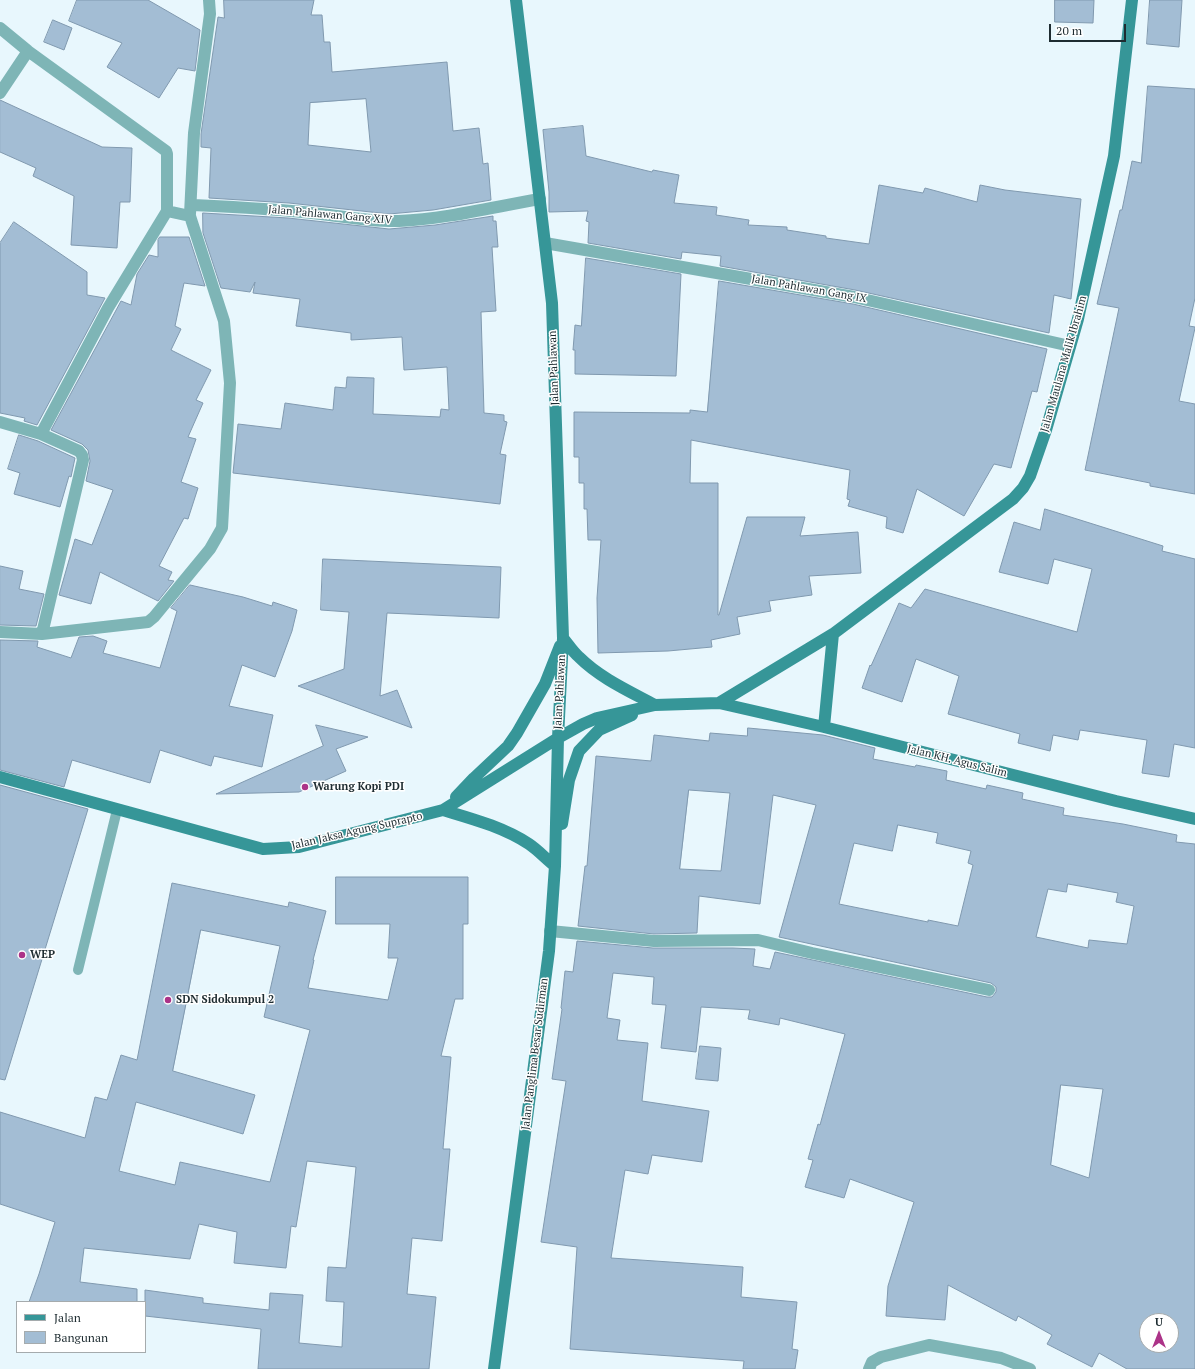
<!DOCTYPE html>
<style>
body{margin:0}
#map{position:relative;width:1195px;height:1369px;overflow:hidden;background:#e8f7fd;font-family:"PT Serif",serif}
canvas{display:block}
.legend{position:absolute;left:16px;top:1301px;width:130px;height:52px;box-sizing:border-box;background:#fff;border:1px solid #a5abad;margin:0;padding:5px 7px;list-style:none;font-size:12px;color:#1e2c31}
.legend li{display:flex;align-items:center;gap:8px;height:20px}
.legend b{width:20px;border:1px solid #a5abad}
.north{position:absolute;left:1139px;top:1313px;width:40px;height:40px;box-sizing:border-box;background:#fff;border:1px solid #a5abad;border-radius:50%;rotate:0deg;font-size:11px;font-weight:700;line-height:16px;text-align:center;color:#1e2c31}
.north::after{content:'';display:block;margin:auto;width:14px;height:18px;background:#ac3388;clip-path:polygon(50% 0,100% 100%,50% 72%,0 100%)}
.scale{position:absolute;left:1049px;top:24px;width:77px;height:18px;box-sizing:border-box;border:2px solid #1e2c31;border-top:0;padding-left:5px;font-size:12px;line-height:14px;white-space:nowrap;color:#1e2c31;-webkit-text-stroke:3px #fff;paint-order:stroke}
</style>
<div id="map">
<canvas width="1195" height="1369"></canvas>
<ul class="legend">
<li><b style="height:5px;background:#369698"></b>Jalan</li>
<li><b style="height:11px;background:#a3bdd4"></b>Bangunan</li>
</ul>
<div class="north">U</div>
<div class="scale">20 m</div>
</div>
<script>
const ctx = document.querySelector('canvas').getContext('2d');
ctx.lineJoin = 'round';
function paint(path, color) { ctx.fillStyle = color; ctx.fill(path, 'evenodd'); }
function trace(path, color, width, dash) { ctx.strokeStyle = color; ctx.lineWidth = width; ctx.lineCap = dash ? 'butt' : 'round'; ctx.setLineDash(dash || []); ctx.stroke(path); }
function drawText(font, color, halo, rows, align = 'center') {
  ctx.font = font + ' "PT Serif",serif'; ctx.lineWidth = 3; ctx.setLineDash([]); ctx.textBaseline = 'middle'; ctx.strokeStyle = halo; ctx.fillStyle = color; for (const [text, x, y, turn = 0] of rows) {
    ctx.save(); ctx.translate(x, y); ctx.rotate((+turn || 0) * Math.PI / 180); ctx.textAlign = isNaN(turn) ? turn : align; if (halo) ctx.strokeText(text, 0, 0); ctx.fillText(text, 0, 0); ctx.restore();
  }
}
const building = new Path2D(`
 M77 0H148L200 30 195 71 178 68 159 98 107 67 122 43 69 21Z
 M224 0H314L311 15H322L324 42H330L332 72 447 62 453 131 479 128 483 164 488 163 491 200 433 210 389 214 289 203 209 198 211 148 201 147V134L218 17 224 18ZM366 99 371 152 308 145 310 103Z
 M1055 0H1094L1093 23 1055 22Z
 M1150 0H1182L1179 47 1147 44Z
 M53 20 72 28 64 50 44 42Z
 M1148 86 1195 89V298L1189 326 1195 327V328L1179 401 1195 404V494L1150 486V483L1085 470 1119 308 1097 304 1120 210H1122L1132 161 1141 163Z
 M0 100 102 147 132 148 130 202H120L117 248 71 245 74 196 33 176 36 168 0 152Z
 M583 126 586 156 652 172 653 170 679 175 674 203 717 207 716 215 749 220 748 225 787 227V230L826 236V238L869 244 879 185 923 193 925 188 977 202 980 185 1005 190 1081 199 1071 299 1054 295 1049 333 855 290 720 266 721 256 682 252 681 259 588 243 589 222 586 221 588 211 549 212V192L543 130Z
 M203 213 288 218 389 229 435 225 493 216V221H496L498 247H492L496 311 481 312 484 413 504 415V421L507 422 500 454 506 455 500 504 233 473 238 424 281 429 285 403 333 410 335 387 346 388 347 377 374 378 373 414 440 417 441 409 449 410 447 367 404 370 402 337 351 340V333L296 326 300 299 253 293 255 282 250 292 221 288 203 233Z
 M14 222 87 272V295L105 298 37 425 24 421 25 418 0 413V243Z
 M160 237H189L205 286 184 283 175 326 181 329 171 350 211 370 196 400 203 403 188 437 196 439 181 482 198 488 188 519 184 518 159 566 172 572 168 580 174 581 158 601 100 572 91 604 59 595 75 539 92 545 113 490 86 481 90 461 88 450 82 444 51 430 121 301 131 305 137 274 149 255 158 257V240Z
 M586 258 681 274 676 376 575 374V350H573L575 325 581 326Z
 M719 281 853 304 1047 349 1037 392 1032 391 1011 468 994 464 964 516 917 489 903 533 886 528 887 517 848 506 850 500 847 499 850 470 691 440 690 483H718V615H719L747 517H805L800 536 858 532 861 573 809 576 812 595 769 601 771 611 737 617 740 634 711 640 712 647 668 651 598 653 597 598 601 540H588L587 509H584V483H579V457H574V412L690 413V410L707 412Z
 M19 435 38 441 75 458 71 477 69 476 60 507 14 494 20 473 8 469Z
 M1045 509 1163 546 1162 551 1195 559V748L1174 744 1169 777 1142 773 1147 740 1080 730 1078 740 1053 735 1050 751 1018 743 1020 734 948 714 959 676 916 659 902 702 862 688 870 665 871 666 899 603 911 608 925 589 1077 632 1092 569 1054 559 1048 584 999 572 1014 522 1040 530Z
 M323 559 501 567 499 618 387 613 380 696 397 690 412 728 298 686 344 669 349 612 321 610Z
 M0 566 23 571 19 589 44 594 36 626 0 625Z
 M190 585 243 597 272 606 273 602 297 610 292 631 275 677 242 665 229 706 273 715 262 767 214 756 211 766 160 750 150 783 72 760 64 787 0 770V640L38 641 37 647 71 658 79 637 93 636 107 641 103 653 160 668 177 611 171 608Z
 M316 725 368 737 336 749 346 771 299 792 216 794 323 746Z
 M748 728 823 735 875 748 873 759 915 767 916 765 947 771 946 780 986 789 987 785 1023 793 1022 799 1064 808 1063 815 1123 824 1177 835 1176 842 1195 844V1369H1127L1099 1353 1092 1367 1047 1344 1052 1335 1018 1316 1016 1321 948 1285 945 1320 886 1316 888 1286 914 1202 850 1179 844 1198 805 1187 813 1160 808 1159 818 1124 820 1125 845 1034 780 1018 779 1025 748 1019 750 1010 701 1007 696 1052 661 1048 666 1005 652 1004 654 977 613 973 607 1018 620 1020 617 1040 648 1043 642 1101 709 1111 702 1162 652 1155 648 1174 625 1170 611 1258 743 1267 741 1297 797 1302 792 1349 798 1350 795 1369H743L744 1361 570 1349 577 1247 541 1242 566 1081 552 1079 562 1009 561 1008 565 971 573 972 577 941 653 948H733L755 949 753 966 770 969 775 952 987 997H992L996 992V987L991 983 779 937 816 805 773 795 760 904 699 896 697 933 654 934 578 926 585 866H587L596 756 651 761 654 735 709 741 710 733 747 736ZM689 790 730 793 721 871 680 869ZM898 825 938 833 936 843 971 851 968 863 973 865 958 926 928 920V922L839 904 854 843 892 851ZM1068 884 1118 893 1116 902 1134 906 1127 944 1089 940 1088 948 1036 937 1048 889 1066 892ZM1061 1085 1103 1089 1089 1178 1051 1165ZM1147 1321H1171V1345H1147Z
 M0 785 88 809 5 1080 0 1079Z
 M336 877H468V924H463V999H455L441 1056 451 1057 443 1149H450L442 1241 412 1238 407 1294 436 1297 429 1369H258L261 1329 145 1316V1290L203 1298V1303L269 1310 270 1293 303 1295 299 1343 342 1347 344 1302 326 1301 328 1267 346 1268 356 1167 307 1161 296 1227 291 1226 286 1268 234 1263 237 1232 199 1224 190 1259 84 1248 80 1282 137 1289V1302H29L39 1274 55 1222 0 1204V1112L85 1138 95 1097 107 1100 121 1055 137 1060 172 883 288 907 289 902 326 911 313 960H314L308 988 388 1000 398 958H388L390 924H336ZM201 930 280 946 264 1017 310 1030 270 1182 180 1162 175 1185 119 1171 136 1102 243 1134 255 1095 173 1071Z
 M700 1046 721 1048 718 1081 696 1079Z`);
paint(building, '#a3bdd4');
trace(building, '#8099af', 1);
trace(new Path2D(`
 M78 970 117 810`), '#7eb5b6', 10);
trace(new Path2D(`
 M0 28 28 51 166 151 167 154V211L108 308 41 434
 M0 93 28 51
 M191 205C234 207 278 209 321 214 347 217 372 222 399 221 446 219 493 207 540 199
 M190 214 194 133 210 14 209 0
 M545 243 854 297 1070 346
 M0 422 41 434 79 451 82 455 83 460 42 634
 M0 632 42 634 148 622 154 617 210 549 222 528 230 383 224 321 190 216 167 211
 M550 931 654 941 758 940 812 953 989 990
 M869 1369 872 1362 881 1357 929 1345 1001 1358 1030 1369`), '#7eb5b6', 12);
trace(new Path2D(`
 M563 638C568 644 573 652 579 657 600 678 629 691 655 705
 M719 703 833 634 1013 499 1023 488 1030 476 1046 430 1078 319 1114 156 1132 0
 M824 727 833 634
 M0 777 263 849 299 847 443 810 558 738 583 724 597 718 655 705 719 703 824 727 1116 801 1195 819
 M456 797 474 778 508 746 517 733 545 684 560 646
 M443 810C473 819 503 827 529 844 538 850 546 859 555 866
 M562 824 569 780 579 751 599 730 632 715
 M494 1369 549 951 555 866 558 738 563 638 552 303 516 0`), '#369698', 12);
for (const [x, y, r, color] of [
 [305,787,4,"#ac3388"],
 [22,955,4,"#ac3388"],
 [168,1000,4,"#ac3388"]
]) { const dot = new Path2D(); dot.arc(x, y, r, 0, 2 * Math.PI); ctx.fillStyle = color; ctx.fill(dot); trace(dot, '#fff', 1.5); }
drawText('11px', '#1e2c31', '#fff', [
 ["Jalan Pahlawan Gang XIV",330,215,5],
 ["Jalan Pahlawan Gang IX",809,289,10],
 ["Jalan Maulana Malik Ibrahim",1064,364,-74],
 ["Jalan Pahlawan",554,368,-92],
 ["Jalan Pahlawan",560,692,-87],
 ["Jalan KH. Agus Salim",957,761,14],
 ["Jalan Jaksa Agung Suprapto",357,831,-13],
 ["Jalan Panglima Besar Sudirman",535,1054,-83]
]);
drawText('bold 11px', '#1e2c31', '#fff', [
 ["Warung Kopi PDI",313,787],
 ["WEP",30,955],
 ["SDN Sidokumpul 2",176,1000]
], 'left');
</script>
